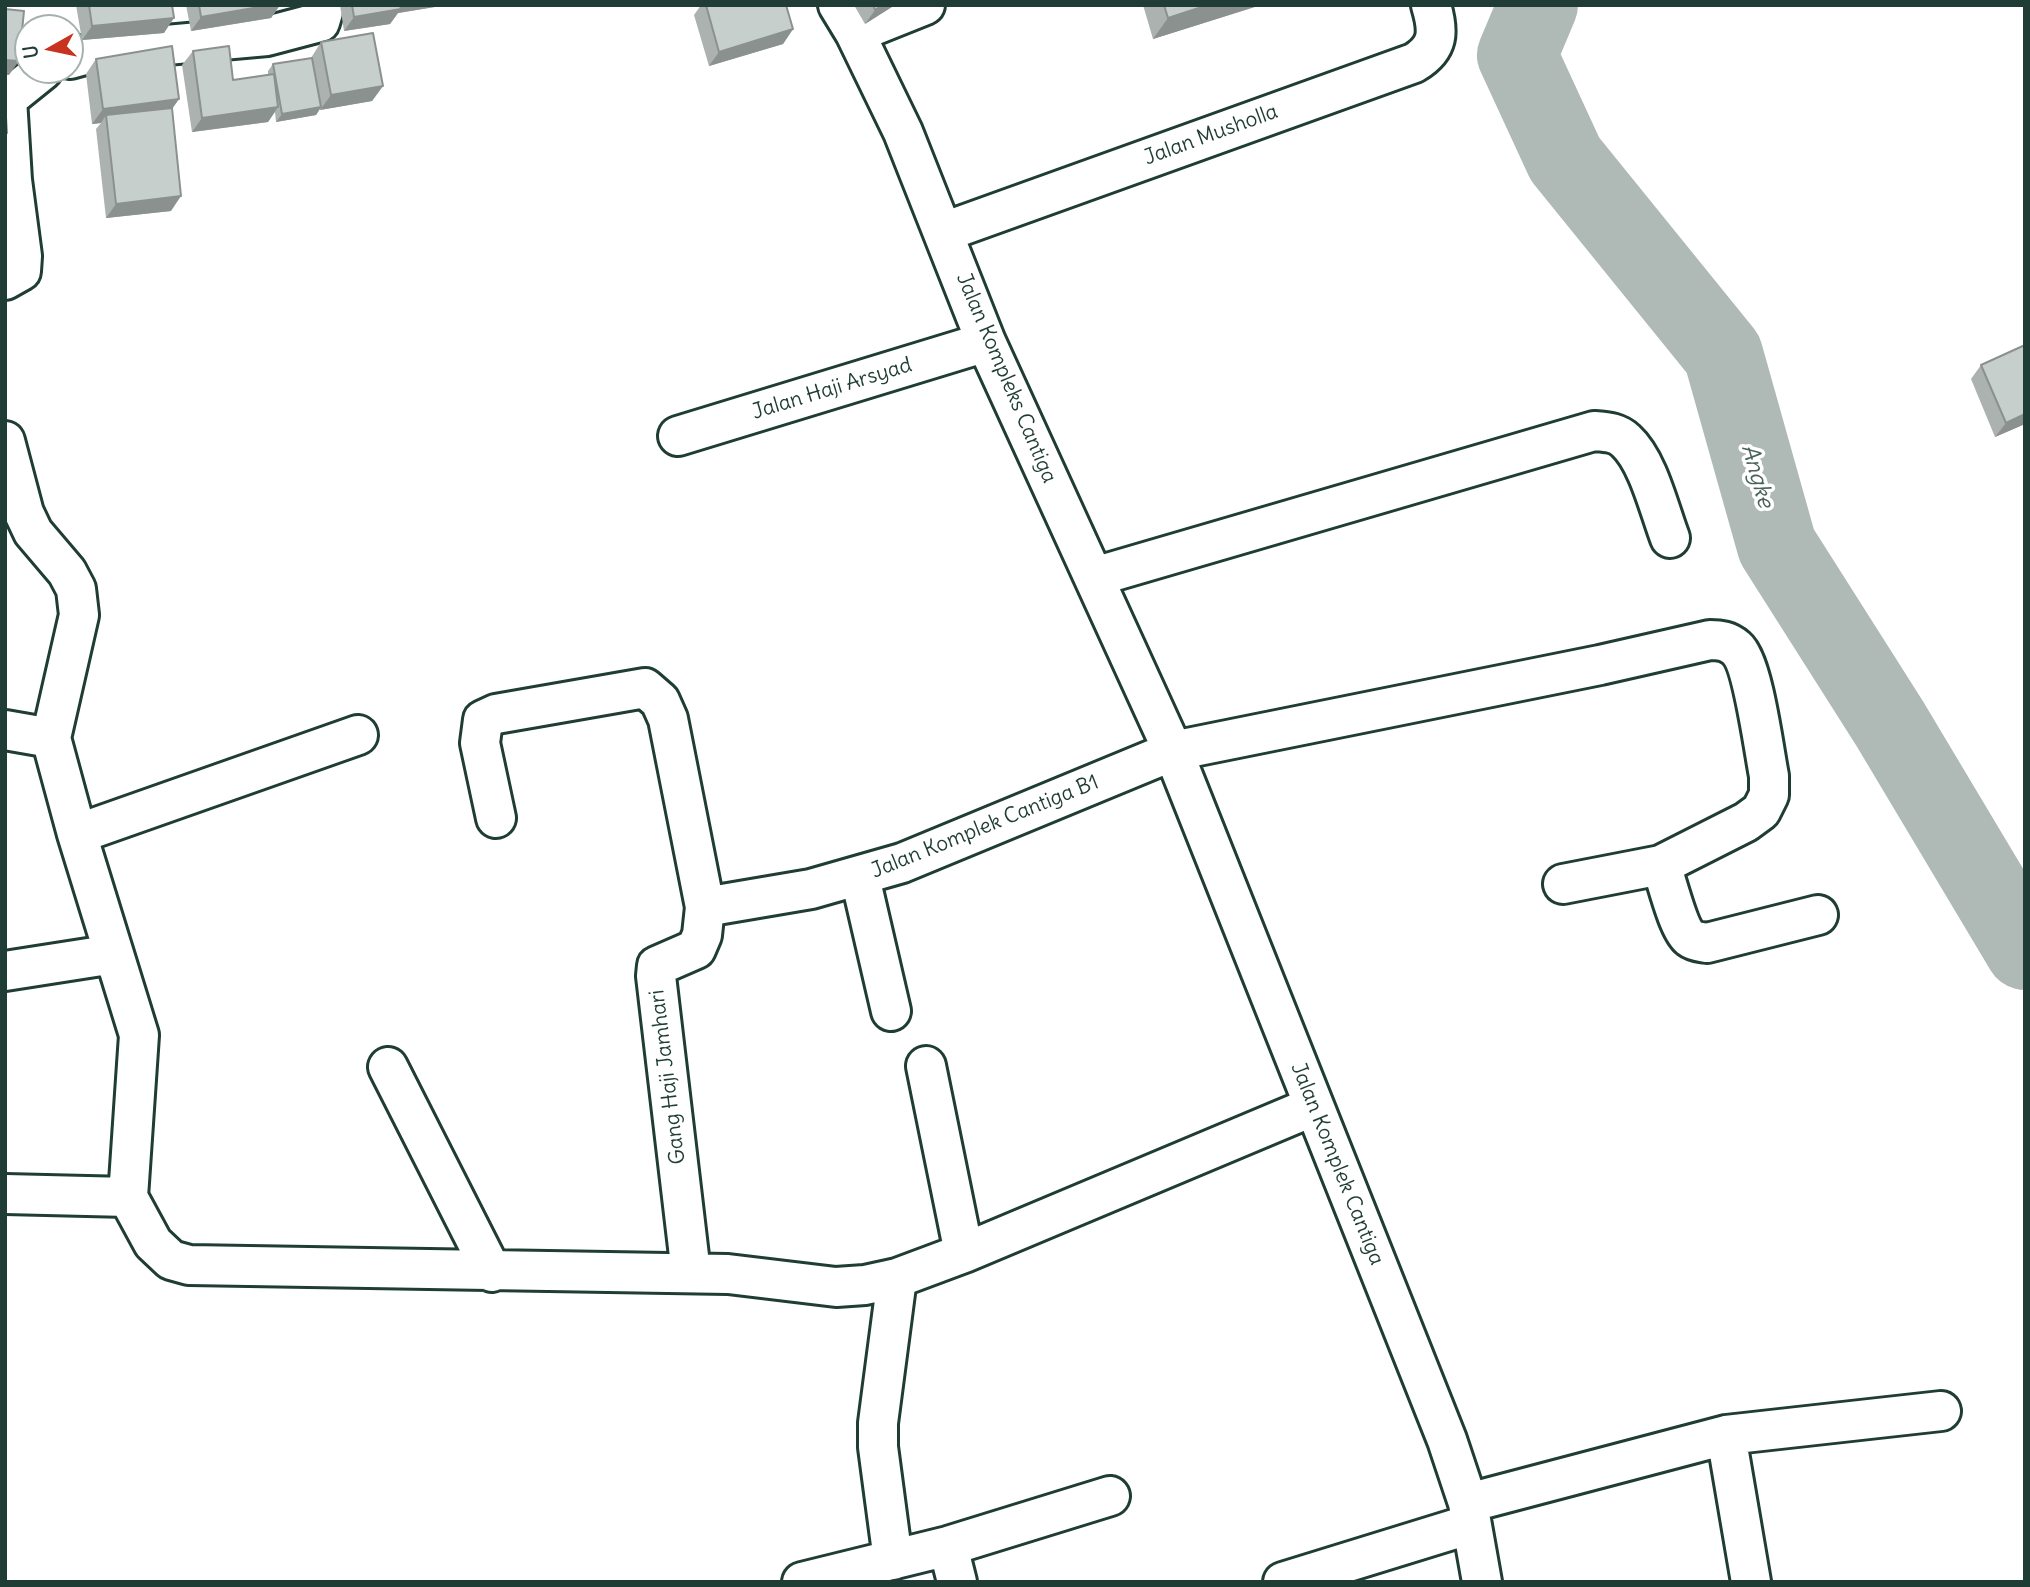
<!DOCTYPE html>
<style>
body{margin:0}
#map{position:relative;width:2030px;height:1587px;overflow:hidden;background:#fff;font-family:Delius,sans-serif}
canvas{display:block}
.frame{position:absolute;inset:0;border:7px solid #1f3d34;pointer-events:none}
.north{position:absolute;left:14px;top:14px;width:70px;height:70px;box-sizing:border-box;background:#fff;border:2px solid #a5b1ae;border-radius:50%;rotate:261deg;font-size:19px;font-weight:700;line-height:28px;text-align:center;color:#1f3d34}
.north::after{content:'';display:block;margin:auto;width:24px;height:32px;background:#c8321e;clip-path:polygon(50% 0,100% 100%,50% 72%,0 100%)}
</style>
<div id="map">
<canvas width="2030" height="1587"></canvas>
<div class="frame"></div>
<div class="north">U</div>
</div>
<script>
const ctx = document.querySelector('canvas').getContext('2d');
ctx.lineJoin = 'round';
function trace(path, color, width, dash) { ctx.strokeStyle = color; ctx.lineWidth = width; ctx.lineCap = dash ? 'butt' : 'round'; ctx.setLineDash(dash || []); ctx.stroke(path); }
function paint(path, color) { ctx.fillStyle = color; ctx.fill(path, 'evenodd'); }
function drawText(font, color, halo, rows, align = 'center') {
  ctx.font = font + ' Delius,sans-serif'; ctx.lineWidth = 7; ctx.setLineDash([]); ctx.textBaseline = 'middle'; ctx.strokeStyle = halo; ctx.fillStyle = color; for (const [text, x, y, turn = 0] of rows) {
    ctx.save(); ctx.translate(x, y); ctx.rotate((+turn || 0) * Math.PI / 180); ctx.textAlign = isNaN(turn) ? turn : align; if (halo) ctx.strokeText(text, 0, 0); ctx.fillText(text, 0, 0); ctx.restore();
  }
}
trace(new Path2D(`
 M1538 5 1517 55 1565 159 1723 354 1777 546 1890 724 2025 950`), '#afbab7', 80);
const street = new Path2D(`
 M838 5 855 33 903 132 986 342 1173 751 1447 1440 1468 1503 1482 1582
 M855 33 925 5
 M70 59 99 51 267 36 320 22 323 12 321 5
 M944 232 1414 63C1439 48 1439 32 1431 5
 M5 280 21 271 22 256 12 180 7 99 43 70
 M678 436 986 342
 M5 441 24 513 33 532 67 572 76 589 79 615 51 738 77 834 139 1035 128 1197 153 1243 171 1260 189 1265 728 1274 836 1287 865 1285 897 1278 964 1253 1314 1106
 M1094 577 1594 431C1606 432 1617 432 1626 441 1648 461 1659 509 1670 538
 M5 730 51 738
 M496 818 480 743 483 720 496 714 645 688 660 701 668 719 705 907 702 935 696 949 657 966 656 976 691 1273
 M77 834 358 735
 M1661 865C1667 881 1678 929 1690 938 1695 942 1702 942 1707 943L1818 915
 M860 877 891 1011
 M705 907 811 889 902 863 1173 751 1600 665 1710 640C1720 640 1728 641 1736 648 1753 662 1764 751 1769 776V795L1761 811 1746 822 1661 865 1563 884
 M5 971 114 954
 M926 1066 964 1253
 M388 1067 492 1272
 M5 1194 128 1197
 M1726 1435 1751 1582
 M1468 1503 1726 1435 1941 1411
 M948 1546 957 1582
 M893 1560 878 1447V1423L897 1278
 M802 1582 948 1546 1110 1496
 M1283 1582 1471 1524`);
trace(street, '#1f3d34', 44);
trace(street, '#fff', 38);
paint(new Path2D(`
 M76 5H172L164 33 82 40Z
 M186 5H280L271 18 191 31Z
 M340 5H447L398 13 390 24 344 31Z
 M701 5H706L793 29 783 44 709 66 694 15Z
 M854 5H895L865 24Z
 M1143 5H1261L1153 39Z
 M321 42 383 86 372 101 320 110V109L316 115 276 122 275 112 268 122 192 132 182 65 193 51 233 80 268 75V71L273 64 311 58Z
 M96 59 179 99 172 109 171 211 106 218 96 129 101 123 92 124 86 74Z
 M1981 365 2025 424 1995 437 1971 379Z`), '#abb2af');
paint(new Path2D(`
 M271 5H280L271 18 191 31 201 17Z
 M402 5H447L398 13 390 24 344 31 354 17 399 10Z
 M882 5H895L865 24 875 10Z
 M1208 5H1261L1153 39 1168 18Z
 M174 18 164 33 82 40 92 26Z
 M793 29 783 44 709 66 719 52Z
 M5 60 19 61 9 75H5Z
 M383 86 372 101 320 110 331 95Z
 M179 99 169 113 106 115 101 123 92 124 103 109Z
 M278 107 268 122 192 132 202 118Z
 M321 107 316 115 276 122 282 114Z
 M181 196 171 211 106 218 116 204Z
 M2025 414V424L1995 437 2006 423Z`), '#8b918f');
const building = new Path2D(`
 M89 5H172L174 18 92 26Z
 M199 5H271L201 17Z
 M352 5H400L401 9 354 17Z
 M706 5H786L793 29 719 52Z
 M873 5H882L875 10Z
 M1164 5H1208L1168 18Z
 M5 9 24 11 19 61 5 60Z
 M373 33 383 86 331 95 321 42Z
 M172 46 179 99 103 109 96 59Z
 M229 46 233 80 274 74 278 107 202 118 193 51Z
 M312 58 321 107 282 114 273 64Z
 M172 108 181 196 116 204 106 115Z
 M5 117H6L7 133H5Z
 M2025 345V414L2006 423 1981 365Z`);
paint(building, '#c7cfcc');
trace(building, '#8b918f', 2);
drawText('21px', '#1f3d34', '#fff', [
 ["Jalan Musholla",1211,135,-20],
 ["Jalan Kompleks Cantiga",1006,378,67],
 ["Jalan Haji Arsyad",832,389,-17],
 ["Jalan Komplek Cantiga B1",985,827,-22],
 ["Gang Haji Jamhari",668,1077,-97],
 ["Jalan Komplek Cantiga",1337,1164,68]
]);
drawText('italic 23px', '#4a625b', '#fff', [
 ["Angke",1757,476,74]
]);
</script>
